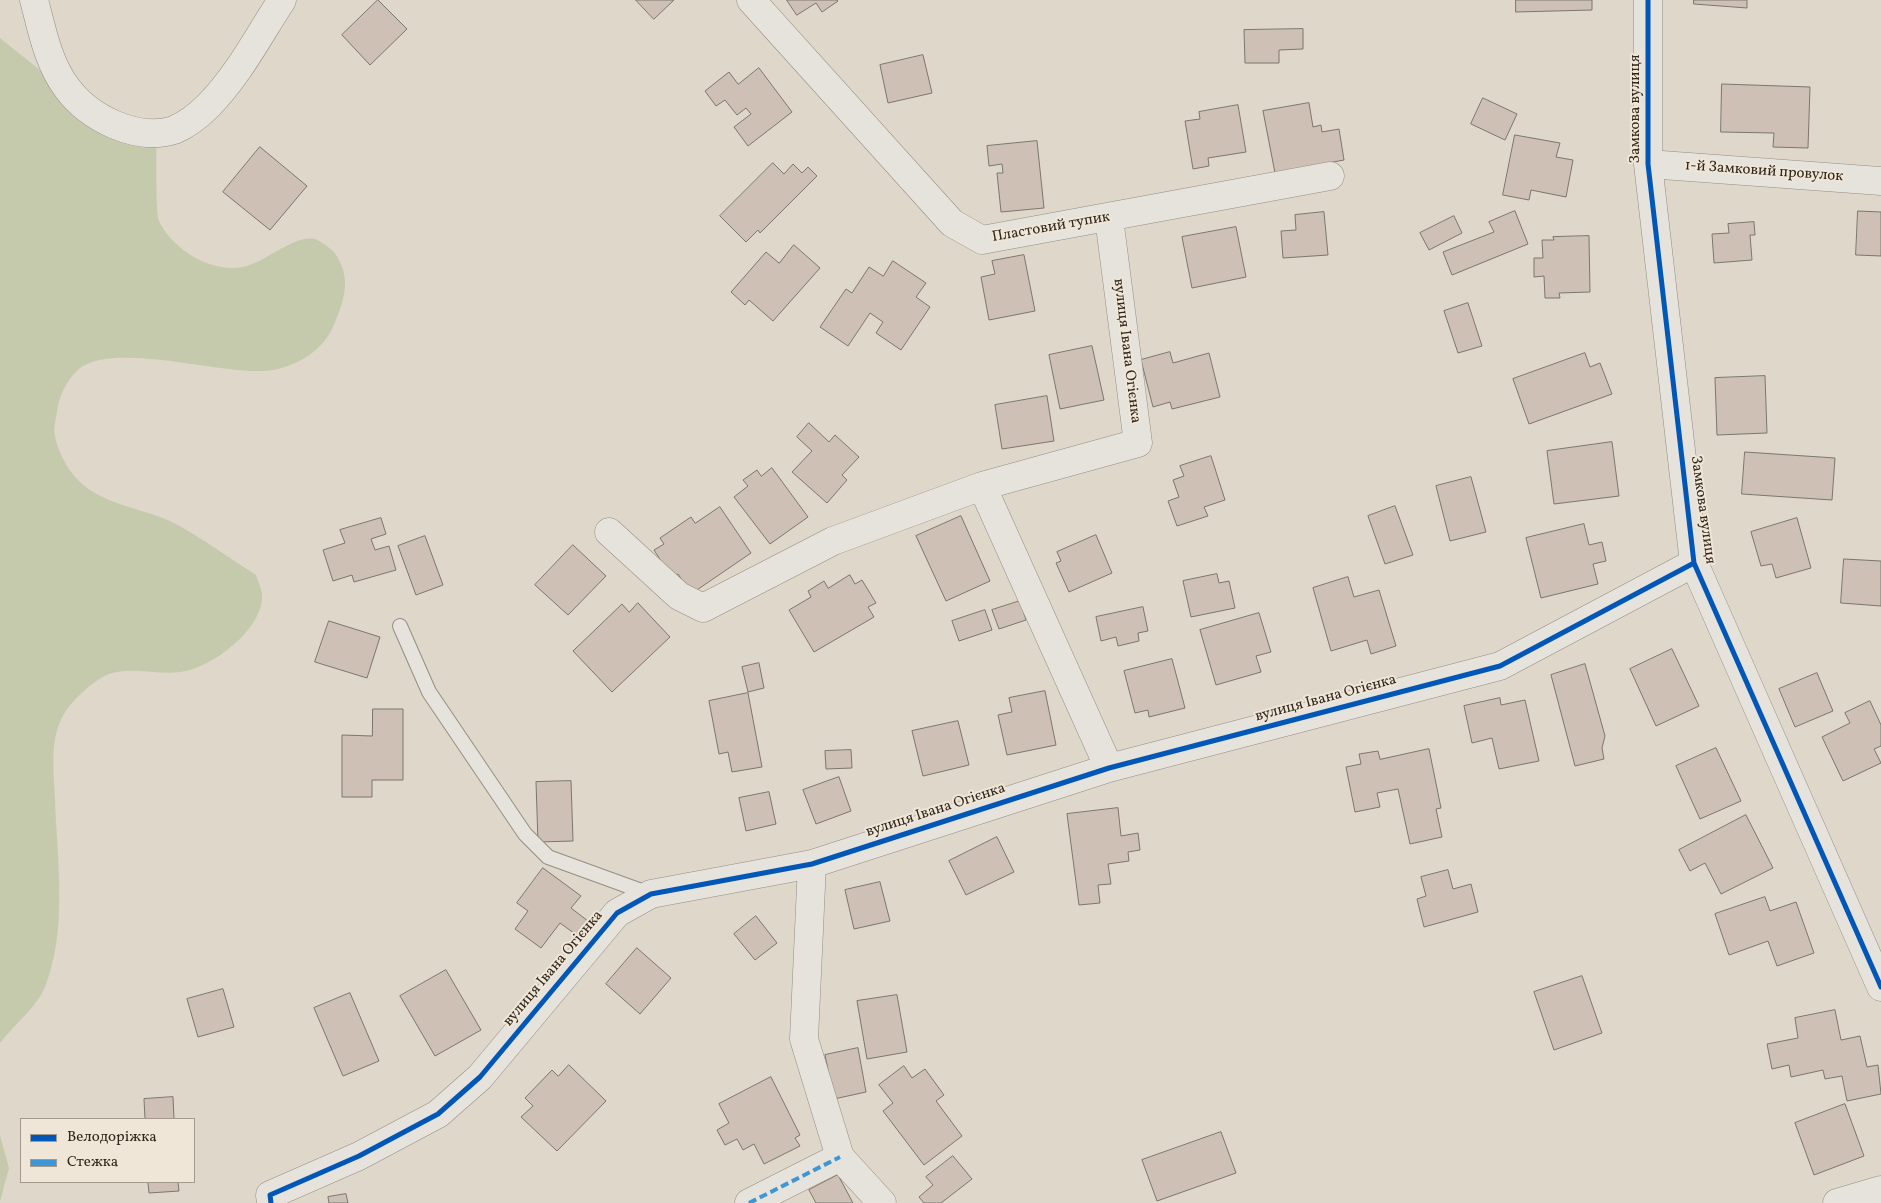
<!DOCTYPE html>
<meta charset="utf-8">
<style>
body{margin:0}
#map{position:relative;width:1881px;height:1203px;overflow:hidden;background:#dfd7c9;font-family:Vollkorn,serif}
canvas{display:block}
.legend{position:absolute;left:20px;top:1118px;width:175px;height:65px;box-sizing:border-box;background:#efe6d7;border:1px solid #a39a8d;margin:0;padding:6px 9px;list-style:none;font-size:15px;color:#31271d}
.legend li{display:flex;align-items:center;gap:10px;height:25px}
.legend b{width:25px;border:1px solid #a39a8d}
</style>
<div id="map">
<canvas width="1881" height="1203"></canvas>
<ul class="legend">
<li><b style="height:6px;background:#0057b8"></b>Велодоріжка</li>
<li><b style="height:6px;background:#3d96d5"></b>Стежка</li>
</ul>
</div>
<script>
const ctx = document.querySelector('canvas').getContext('2d');
ctx.lineJoin = 'round';
function paint(path, color) { ctx.fillStyle = color; ctx.fill(path, 'evenodd'); }
function trace(path, color, width, dash) { ctx.strokeStyle = color; ctx.lineWidth = width; ctx.lineCap = dash ? 'butt' : 'round'; ctx.setLineDash(dash || []); ctx.stroke(path); }
function drawText(font, color, halo, rows, align = 'center') {
  ctx.font = font + ' Vollkorn,serif'; ctx.lineWidth = 4; ctx.setLineDash([]); ctx.textBaseline = 'middle'; ctx.strokeStyle = halo; ctx.fillStyle = color; for (const [text, x, y, turn = 0] of rows) {
    ctx.save(); ctx.translate(x, y); ctx.rotate((+turn || 0) * Math.PI / 180); ctx.textAlign = isNaN(turn) ? turn : align; if (halo) ctx.strokeText(text, 0, 0); ctx.fillText(text, 0, 0); ctx.restore();
  }
}
paint(new Path2D(`
 M0 38 77 100 156 133C157 148 155 211 159 221 173 250 211 273 243 267 265 263 293 235 315 239 319 240 325 245 328 247 338 253 344 269 345 280 346 296 339 313 333 327 321 354 290 370 262 371 218 373 120 344 83 366 69 375 59 395 57 412 56 419 53 429 55 436 57 449 67 469 77 479 101 505 144 508 174 523 202 538 229 558 256 575 258 581 261 588 262 594 265 628 211 669 180 672 158 675 135 667 112 673 97 677 72 700 64 714 49 739 54 772 55 799 57 861 68 928 45 987 36 1008 14 1025 0 1043Z
 M0 1135 9 1168 0 1202Z`), '#c6caad');
const building = new Path2D(`
 M378 0 407 29 370 65 342 35Z
 M636 0H674L654 19Z
 M787 0H837L838 1 822 12 816 3 797 15Z
 M1516 0H1592V10L1516 12Z
 M1694 0H1747V8L1694 4Z
 M1303 29V49L1279 50V63H1245L1244 30Z
 M923 55 932 93 888 103 880 65Z
 M759 68 792 112 748 146 734 127 751 114 746 108 737 115 725 100 716 106 705 91 729 72 738 84Z
 M1722 84 1810 87 1808 148 1773 147 1774 133 1721 132Z
 M1483 98 1517 114 1505 140 1471 124Z
 M1309 103 1313 127 1321 125 1322 132 1339 129 1344 160 1275 173 1263 111Z
 M1238 105 1246 152 1208 158 1209 166 1193 169 1185 121 1200 119 1199 112Z
 M1515 135 1560 143 1556 157 1573 160 1566 197 1531 190 1529 200 1503 195Z
 M1037 141 1044 208 1001 212 997 173H1003L1002 164 989 166 987 146Z
 M260 147 307 186 270 230 223 192Z
 M773 163 784 174 793 164 802 173 808 167 817 176 760 233 758 230 746 242 720 216Z
 M1515 211 1528 244 1452 275 1443 252 1494 232 1489 222Z
 M1858 211 1881 212V256L1856 255Z
 M1324 212 1328 255 1283 258 1281 231 1296 230 1295 215Z
 M1454 216 1462 233 1429 250 1420 233Z
 M1754 222 1755 235H1750L1752 260 1714 263 1712 234 1729 233 1728 224Z
 M1236 227 1246 277 1192 288 1182 237Z
 M1589 236 1590 292 1559 293 1560 298H1545L1544 276 1534 277V258H1543L1542 240H1554L1553 237Z
 M794 245 820 268 773 321 749 300 745 305 731 292 766 252 779 263Z
 M1024 255 1035 311 989 320 981 277 995 274 992 261Z
 M893 261 926 283 916 297 930 307 901 350 876 333 883 322 870 313 848 346 820 327 846 289 852 293 869 267 883 276Z
 M1468 303 1482 346 1458 353 1444 311Z
 M1092 346 1104 400 1060 409 1049 355Z
 M1170 352 1173 363 1209 353 1220 397 1172 409 1170 402 1153 407 1141 360Z
 M1585 353 1590 367 1600 363 1612 394 1529 424 1513 379Z
 M1765 376 1767 433 1717 435 1715 378Z
 M1047 396 1054 441 1002 449 995 405Z
 M809 423 829 442 835 435 859 457 842 475 847 480 827 503 792 472 812 451 797 437Z
 M1612 442 1619 496 1554 504 1547 451Z
 M1745 452 1835 458 1832 500 1742 494Z
 M1211 456 1225 500 1204 507 1208 516 1177 526 1168 501 1179 497 1173 480 1184 476 1180 466Z
 M772 468 808 517 770 544 734 497 748 486 743 480 757 470 761 476Z
 M1471 477 1486 532 1450 541 1436 486Z
 M1395 506 1413 555 1385 564 1368 516Z
 M720 507 751 553 691 594 678 574 672 578 654 550 664 544 660 538 691 517 695 523Z
 M961 516 990 581 946 601 916 536Z
 M381 518 386 534 371 539 375 550 389 546 396 570 354 582 352 575 333 581 323 550 345 543 340 530Z
 M1797 518 1811 568 1776 578 1772 564 1761 566 1751 532Z
 M1584 524 1589 545 1602 542 1606 561 1593 564 1598 584 1541 598 1526 538Z
 M1096 535 1112 573 1069 592 1056 563 1061 561 1057 552Z
 M425 536 443 585 416 595 398 546Z
 M573 545 606 576 568 615 535 585Z
 M1844 559 1881 561V606L1841 603Z
 M1217 574 1219 583 1229 581 1235 608 1191 617 1183 581Z
 M850 575 855 584 862 580 876 603 868 607 874 617 814 652 789 610 811 597 808 591 824 581 828 588Z
 M1348 577 1354 597 1379 590 1396 646 1371 654 1367 640 1331 651 1313 588Z
 M1020 601 1026 620 999 629 992 610Z
 M638 603 670 637 612 692 573 651 622 604 629 612Z
 M1143 607 1148 631 1138 633 1139 641 1118 646 1116 637 1101 641 1096 617Z
 M985 610 992 630 959 641 952 621Z
 M1259 613 1271 652 1256 656 1261 672 1216 685 1200 630Z
 M329 621 380 637 367 678 315 662Z
 M1672 649 1699 706 1656 726 1630 669Z
 M1172 659 1185 708 1149 717 1148 710 1135 713 1124 671Z
 M759 663 764 688 748 692 742 667Z
 M1585 664 1605 736 1602 748 1604 759 1575 766 1551 675Z
 M1817 673 1833 711 1795 727 1779 689Z
 M1045 691 1056 745 1007 755 998 715 1012 712 1009 698Z
 M748 693 762 767 732 772 728 752 719 754 709 701Z
 M1500 698 1501 705 1525 700 1539 761 1499 769 1492 738 1472 743 1464 706Z
 M1870 701 1881 725V746L1874 749 1881 763 1843 781 1822 737 1850 723 1845 713Z
 M373 709H403V780H372V797H342V735L372 736Z
 M958 721 969 765 923 776 912 731Z
 M1716 748 1741 801 1700 819 1676 766Z
 M1429 749 1441 808 1436 809 1442 837 1410 844 1398 789 1377 793 1380 807 1355 812 1346 767 1361 764 1359 754 1378 751 1380 759Z
 M851 750 852 768 826 769 825 751Z
 M839 777 851 811 816 824 803 790Z
 M571 781 573 841 538 842 536 782Z
 M769 792 776 824 746 831 739 798Z
 M1118 808 1121 836 1138 833 1140 850 1128 852 1129 861 1108 864 1111 884 1098 885 1100 903 1079 905 1067 814Z
 M1746 815 1773 868 1721 894 1705 863 1690 871 1679 850Z
 M997 837 1014 872 966 895 949 861Z
 M543 868 581 896 571 908 588 921 578 936 560 923 541 948 515 929 528 911 517 903Z
 M1448 870 1453 889 1471 884 1478 912 1424 927 1417 899 1426 896 1421 877Z
 M880 882 890 921 854 929 845 890Z
 M1765 897 1770 911 1796 902 1814 953 1777 966 1768 941 1729 955 1715 914Z
 M756 916 777 943 755 960 734 934Z
 M637 948 671 978 640 1014 606 984Z
 M446 970 481 1030 435 1056 400 996Z
 M1582 976 1602 1033 1554 1050 1534 992Z
 M223 989 234 1027 198 1037 187 999Z
 M350 993 379 1061 343 1076 314 1008Z
 M897 995 907 1052 867 1059 857 1001Z
 M1835 1010 1841 1040 1860 1036 1867 1067 1878 1065 1881 1094 1847 1101 1842 1076 1825 1079 1823 1070 1791 1077 1789 1065 1772 1069 1767 1044 1798 1038 1795 1018Z
 M858 1048 866 1092 834 1099 825 1055Z
 M569 1065 606 1101 557 1151 521 1117 533 1106 525 1098 552 1070 558 1076Z
 M904 1066 912 1078 925 1069 944 1095 936 1101 962 1136 924 1165 883 1111 893 1103 879 1085Z
 M771 1077 800 1135 795 1138 800 1146 764 1164 754 1144 743 1150 737 1139 725 1145 717 1130 729 1123 719 1104Z
 M173 1097 174 1119H145L144 1099Z
 M1845 1104 1864 1156 1814 1175 1795 1123Z
 M1221 1132 1236 1173 1157 1201 1142 1160Z
 M953 1156 972 1179 941 1203H924L919 1197 933 1185 926 1177Z
 M838 1175 853 1203H816L809 1190Z
 M135 1182H178L179 1191 149 1193 148 1183Z
 M346 1194 348 1203H329L328 1197Z`);
paint(building, '#cec0b4');
trace(building, '#7b766e', 1);
const lane = new Path2D(`
 M400 626 429 692 525 834 548 857 650 894`);
const street = new Path2D(`
 M34 0C42 30 48 63 67 88 89 118 137 142 174 130 186 125 199 115 208 106 238 76 259 35 282 0
 M751 0 952 223 982 240 1330 176
 M1648 0V164L1694 563 1881 987
 M1648 164 1881 181
 M982 486 1109 768
 M609 532 679 596 703 608 833 541 982 486 1138 443 1109 218
 M812 864 804 1039 840 1157 882 1203
 M271 1203 270 1195 359 1156 438 1114 480 1077 617 913 651 894 812 864 1109 768 1500 666 1694 563
 M749 1203 840 1157
 M1837 1203 1881 1190`);
trace(lane, '#948e85', 16);
trace(street, '#948e85', 29);
trace(lane, '#e6e2dc', 14);
trace(street, '#e6e2dc', 28);
trace(new Path2D(`
 M749 1203 840 1157`), '#3d96d5', 4, [8, 4]);
trace(new Path2D(`
 M1648 0V164L1694 563 1881 987
 M271 1203 270 1195 359 1156 438 1114 480 1077 617 913 651 894 812 864 1109 768 1500 666 1694 563`), '#0057b8', 5);
drawText('15px', '#31271d', '#efe6d7', [
 ["Замкова вулиця",1636,109,-90],
 ["1-й Замковий провулок",1764,172,4],
 ["Пластовий тупик",1051,228,-10],
 ["вулиця Івана Огієнка",1126,351,83],
 ["Замкова вулиця",1702,510,82],
 ["вулиця Івана Огієнка",1326,699,-15],
 ["вулиця Івана Огієнка",936,811,-18],
 ["вулиця Івана Огієнка",554,969,-50]
]);
</script>
